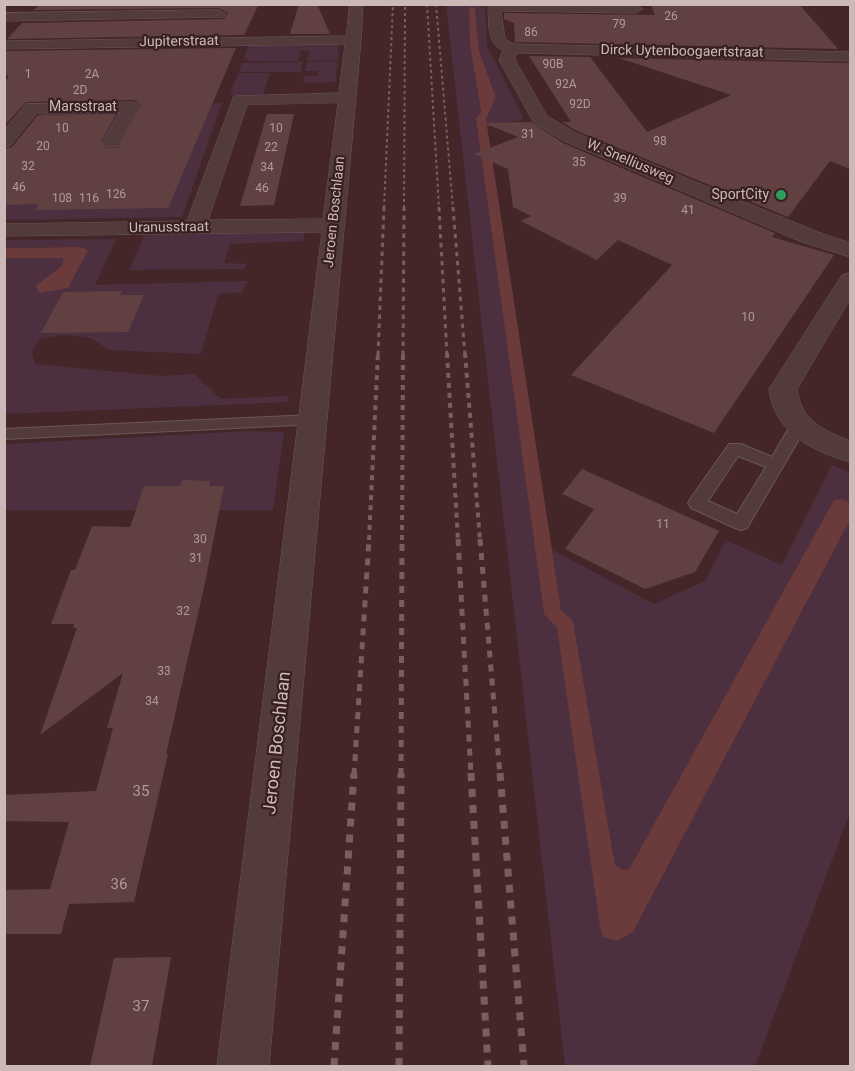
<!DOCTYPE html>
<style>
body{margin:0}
#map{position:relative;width:855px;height:1071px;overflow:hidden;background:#442628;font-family:Roboto,sans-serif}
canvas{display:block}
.frame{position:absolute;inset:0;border:6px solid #cdb8b8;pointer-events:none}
</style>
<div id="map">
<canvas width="855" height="1071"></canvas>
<div class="frame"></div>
</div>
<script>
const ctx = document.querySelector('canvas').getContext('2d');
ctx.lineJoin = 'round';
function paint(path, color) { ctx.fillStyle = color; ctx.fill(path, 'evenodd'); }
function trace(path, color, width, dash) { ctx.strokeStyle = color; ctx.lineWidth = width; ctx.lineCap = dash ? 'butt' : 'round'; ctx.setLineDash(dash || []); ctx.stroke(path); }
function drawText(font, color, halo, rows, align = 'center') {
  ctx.font = font + ' Roboto,sans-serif'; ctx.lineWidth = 4.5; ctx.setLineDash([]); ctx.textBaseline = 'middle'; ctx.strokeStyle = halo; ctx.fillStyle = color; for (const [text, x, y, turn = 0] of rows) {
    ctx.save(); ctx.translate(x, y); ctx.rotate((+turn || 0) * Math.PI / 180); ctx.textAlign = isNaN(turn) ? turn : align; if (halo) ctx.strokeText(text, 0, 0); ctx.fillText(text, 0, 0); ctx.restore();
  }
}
paint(new Path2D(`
 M446 5H485L487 46 524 119 487 127 486 118 496 97 479 51 475 8 477 87 481 112 476 119 544 614 557 628 603 937 633 932 850 520V812L755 1066H565Z
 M334 44 339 46 338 60 307 61 309 51H300L301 57H298V61H247L248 58 243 61 248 46Z
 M338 61 335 82 303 83 304 76H318V71H305L307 62Z
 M303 62 301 72H239L242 63Z
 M238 73H270L263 95H230Z
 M222 103 182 217 5 220 4 163 49 105Z
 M305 232 303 241 230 244 224 263 247 264 244 269 129 270 145 235Z
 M116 239 95 285 248 281 242 292 218 294 201 354 109 350 91 338 63 335 40 339 32 351 35 364 162 376 194 374 221 399 288 396 289 402 5 414V258H63V265L35 286 40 293 80 247 5 248 4 240Z
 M249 431 284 432 273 510H5V444Z
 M832 465 850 473V503L834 500 629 869 623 870 615 865 573 621 561 610 552 550 654 604 705 581 726 540 782 565Z`), '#4c3040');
paint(new Path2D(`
 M469 7 475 8 479 51 496 97 486 119 552 550 561 610 573 621 615 865 623 870 629 869 834 500 841 499 850 503V520L633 932 617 941 603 937 600 926 557 628 544 614 476 119 481 112 470 43Z
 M80 247 88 250 68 288 40 293 35 286 63 265V258H5V248Z`), '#6b3a3b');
paint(new Path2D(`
 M40 4H259L244 35H242L7 39 22 23 224 19 228 13 219 8 34 10Z
 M299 4H317L330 34H290Z
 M651 4H799L838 49 515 42 514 23 504 19V13L655 15Z
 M236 48 168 208 35 210 39 204 4 205V149L12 147 38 115 116 114 101 141 106 148H118L141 106 137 101 131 100 26 102 4 126V82L9 77 4 72V51Z
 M529 56 590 57 647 132 731 95 619 58 850 63V169L830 161 788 217 577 131 562 122H571Z
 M267 114H294L274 205 240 206Z
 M531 122 563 143 775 233 772 237 834 255 714 433 571 375 672 265 618 240 597 260 521 221 531 216 513 207 508 169 474 154 518 137 484 123Z
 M122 291 120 295H144L128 332 41 333 63 292Z
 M582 469 719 531 695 572 645 589 565 549 594 509 562 494Z
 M182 480 210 481 209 486H224L205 583 166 754H168L134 902 69 904 61 934H4V890L50 889 69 822 4 821V795L96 791 113 728H107L123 673 40 735 77 628H73L74 624H51L71 570H75L92 526 130 527 144 486H180Z
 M171 957 152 1066H90L114 958Z`), '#614042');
const service = new Path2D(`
 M313 415 321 420 319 424 4 439V429Z
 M798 422 804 423 806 427 747 528 741 530 735 528 691 508 688 503 691 498 729 444H741L772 457 792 423ZM738 456 766 467 737 514 708 501Z`);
const minor = new Path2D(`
 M350 4H363L361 40 269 1066H217L322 232 4 236V224L187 221 234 96 339 93 345 44 4 49V41L346 36ZM338 103 323 219 208 220 247 105Z
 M488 4 636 5 643 9 636 13 501 11 505 39 514 44 850 52V61L518 53 515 56V60L547 116 576 133 818 232 850 243V257L802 242 564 141 534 123 499 60 503 50C486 45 489 20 488 4Z
 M219 10 226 14 224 17 4 21V13Z
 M131 102 137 103 139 107 118 146H106L103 142 120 112 37 113 10 146 4 147V130L26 104Z`);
const tertiary = new Path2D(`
 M850 273V299L797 389C802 422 822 429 850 441V462C811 451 774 432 769 389L842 275Z`);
trace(service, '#6d5656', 2);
trace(minor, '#6d5656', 1);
trace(tertiary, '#6d5656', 1);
paint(service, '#533b3c');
paint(minor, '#533b3c');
paint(tertiary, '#533b3c');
trace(new Path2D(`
 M427 4 439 208
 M436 4 453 208
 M384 208 393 4
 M404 208 405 4`), '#7a5d5e', 2, [3, 3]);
trace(new Path2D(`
 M439 207 447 355
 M453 207 465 355
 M378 355 384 207
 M403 355 404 207`), '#7a5d5e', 3, [4.5, 4.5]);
trace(new Path2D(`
 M447 353 458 540
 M465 353 480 540
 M369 540 378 353
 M402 540 403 353`), '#7a5d5e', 4, [5, 5]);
trace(new Path2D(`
 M458 539 471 775
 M480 539 500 775
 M354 775 369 539
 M401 775 402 539`), '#7a5d5e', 5, [7, 7]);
trace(new Path2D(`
 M471 773 488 1066
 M500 773 524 1066
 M334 1066 354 773
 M399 1066 401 773`), '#7a5d5e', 7, [8, 8]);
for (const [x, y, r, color] of [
 [781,195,6,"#2e9e5b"]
]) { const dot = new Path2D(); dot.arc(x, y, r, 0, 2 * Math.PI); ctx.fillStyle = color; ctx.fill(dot); trace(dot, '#392020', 2); }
drawText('12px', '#b29a9a', null, [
 ["26",671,17],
 ["79",619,25],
 ["86",531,33],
 ["90B",553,65],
 ["1",28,75],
 ["2A",92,75],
 ["92A",566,85],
 ["2D",80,91],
 ["92D",580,105],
 ["10",62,129],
 ["10",276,129],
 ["31",528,135],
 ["98",660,142],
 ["20",43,147],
 ["22",271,148],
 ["35",579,163],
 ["32",28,167],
 ["34",267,168],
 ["46",19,188],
 ["46",262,189],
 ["126",116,195],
 ["108",62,199],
 ["116",89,199],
 ["39",620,199],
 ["41",688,211],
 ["10",748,318],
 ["11",663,525],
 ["30",200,540],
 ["31",196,559],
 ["32",183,612],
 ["33",164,672],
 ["34",152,702]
]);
drawText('14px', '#cdb8b8', '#392020', [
 ["Jupiterstraat",179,42,-1],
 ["Dirck Uytenboogaertstraat",682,52,1],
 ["Marsstraat",83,107],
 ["W. Snelliusweg",630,162,23],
 ["Jeroen Boschlaan",335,212,-84],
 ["Uranusstraat",169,228,-1]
]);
drawText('14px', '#cdb8b8', '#392020', [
 ["SportCity",769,195]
], 'right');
drawText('15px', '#b29a9a', null, [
 ["35",141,792],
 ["36",119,885],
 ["37",141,1007]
]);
drawText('18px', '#cdb8b8', '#392020', [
 ["Jeroen Boschlaan",278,743,-84]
]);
</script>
